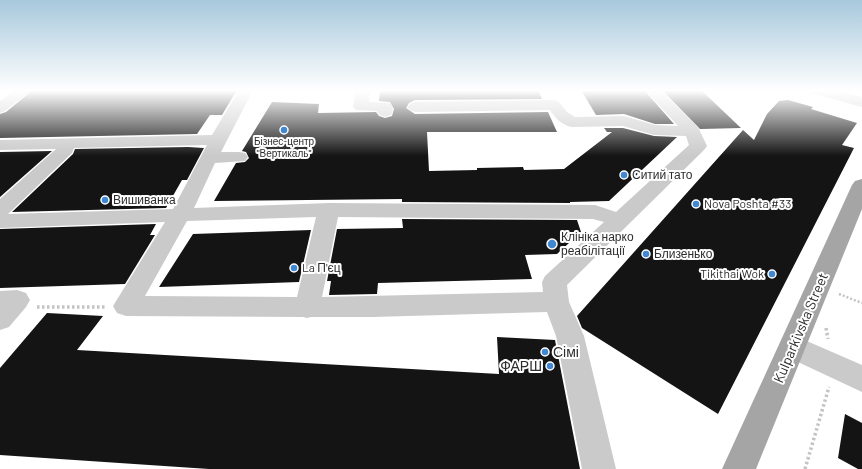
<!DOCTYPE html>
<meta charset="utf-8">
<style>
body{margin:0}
canvas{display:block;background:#fff}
</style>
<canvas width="862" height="469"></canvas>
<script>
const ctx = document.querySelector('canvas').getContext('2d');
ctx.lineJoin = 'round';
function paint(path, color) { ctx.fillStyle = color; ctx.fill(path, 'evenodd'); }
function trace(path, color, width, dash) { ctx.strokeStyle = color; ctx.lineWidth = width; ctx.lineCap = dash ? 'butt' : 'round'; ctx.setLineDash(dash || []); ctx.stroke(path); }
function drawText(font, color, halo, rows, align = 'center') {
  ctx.font = font + ' Barlow,sans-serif'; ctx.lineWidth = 4; ctx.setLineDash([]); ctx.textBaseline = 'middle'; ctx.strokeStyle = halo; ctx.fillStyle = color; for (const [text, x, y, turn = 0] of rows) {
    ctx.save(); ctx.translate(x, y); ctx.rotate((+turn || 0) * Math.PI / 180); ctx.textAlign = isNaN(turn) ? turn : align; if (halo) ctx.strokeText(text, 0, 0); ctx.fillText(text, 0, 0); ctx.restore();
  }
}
paint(new Path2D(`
 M33 90H237L222 115H210L197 134 0 138V114L6 112Z
 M380 90H538L542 99 415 100 409 103 406 108 415 114 548 112 557 132H427L429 171 477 170V168L523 167 524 170 564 169 612 132H607L604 128H623L654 136 677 137 609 201 570 202V203L402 202V199L214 201 236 163 245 162 249 158 246 152 242 151 272 102 319 104 318 113 376 112 379 116 385 118 392 116 394 109 390 102 379 101Z
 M581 90H644L674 124H655L624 114 596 115Z
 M662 90H701L741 128 700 129Z
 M788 100 813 107 811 109 857 123 842 145 854 148 718 414 582 328 577 316 743 130 754 140 767 114 779 101Z
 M188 147 204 148 187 180H182L166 208 12 212 73 154 75 149Z
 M0 151V152L52 151 0 197Z
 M402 219 577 220 581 232 557 254 525 255 532 279 378 283 377 294 329 295 331 281H327L337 229 403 228Z
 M156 224 150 235H155L125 284 0 288V229Z
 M311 230 299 282 159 287 193 234Z
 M47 313 103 316 77 350 499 374 497 337 555 340 580 469H209L0 455V368Z
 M845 414 862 423V469H858L838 458Z`), '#141414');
trace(new Path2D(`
 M839 294 862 303`), '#c4c4c4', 2.5, [2, 2]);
trace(new Path2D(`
 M37 307H106
 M826 328 828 339
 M805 469 829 387`), '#c4c4c4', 3.5, [2.5, 2.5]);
paint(new Path2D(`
 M15 90H32L5 111 0 113V101Z
 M239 90H253L221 152H239L245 153 248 157 245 161 215 163 194 208 330 203 595 205 616 212 689 145 686 136 654 135 623 126 571 127C561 124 555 118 550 110L415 112 410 110 407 107 410 104 415 102 554 100 559 102 567 112 575 117 624 116 655 125 678 126 645 90H660L698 127 707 146 704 150 567 285 569 302 584 336 616 469H582L556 336 547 312 373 317H311L307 318 303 317 126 316 117 313 113 306 165 222 0 228V199L56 149 0 150V140L212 135ZM207 145 173 209 8 214 72 153 74 148ZM316 217 297 297 145 296 187 221ZM338 217 593 219 604 222 545 276 542 282 543 292 322 297Z
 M356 90H370L369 102 390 103C393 107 394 111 391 115L385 117 379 115 377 111 356 110 353 107Z
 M809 90H833L862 97V107L811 93Z
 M17 290 26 293 30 300 26 307 9 327 0 330V291Z
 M793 335 862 365V392L783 355 779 347 783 339Z`), '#cacaca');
paint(new Path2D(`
 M862 179V209L756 469H722L852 185 855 181Z`), '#a5a5a5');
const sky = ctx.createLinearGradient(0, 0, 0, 156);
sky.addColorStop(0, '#a7c8dc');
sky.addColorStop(0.58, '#fff');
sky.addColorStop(1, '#ffffff00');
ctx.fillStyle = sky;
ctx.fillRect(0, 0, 862, 156);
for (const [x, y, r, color] of [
 [284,130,4,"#4088d2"],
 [624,175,4,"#4088d2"],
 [105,200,4,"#4088d2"],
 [696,204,4,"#4088d2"],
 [552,244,5,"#4088d2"],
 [646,254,4,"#4088d2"],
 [294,268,4,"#4088d2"],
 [772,274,4,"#4088d2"],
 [545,352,4,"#4088d2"],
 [550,366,4,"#4088d2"]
]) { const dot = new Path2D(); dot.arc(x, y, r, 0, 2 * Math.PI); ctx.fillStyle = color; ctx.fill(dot); trace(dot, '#fff', 1.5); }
drawText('10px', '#2d2d2d', '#fff', [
 ["Бізнес-центр",284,142],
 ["\"Вертикаль\"",284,154]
]);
drawText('12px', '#2d2d2d', '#fff', [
 ["Ситий тато",632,175],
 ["Вишиванка",113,200],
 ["Nova Poshta #33",704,204],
 ["Клініка нарко",561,237],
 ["реабілітації",561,251],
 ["Близенько",654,254],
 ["La П'єц",302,268],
 ["Tikithai Wok",764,274,"right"]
], 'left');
drawText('14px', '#2d2d2d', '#fff', [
 ["Kulparkivska Street",801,328,-67]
]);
drawText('14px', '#2d2d2d', '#fff', [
 ["Сімі",553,352],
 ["ФАРШ",542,366,"right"]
], 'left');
</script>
